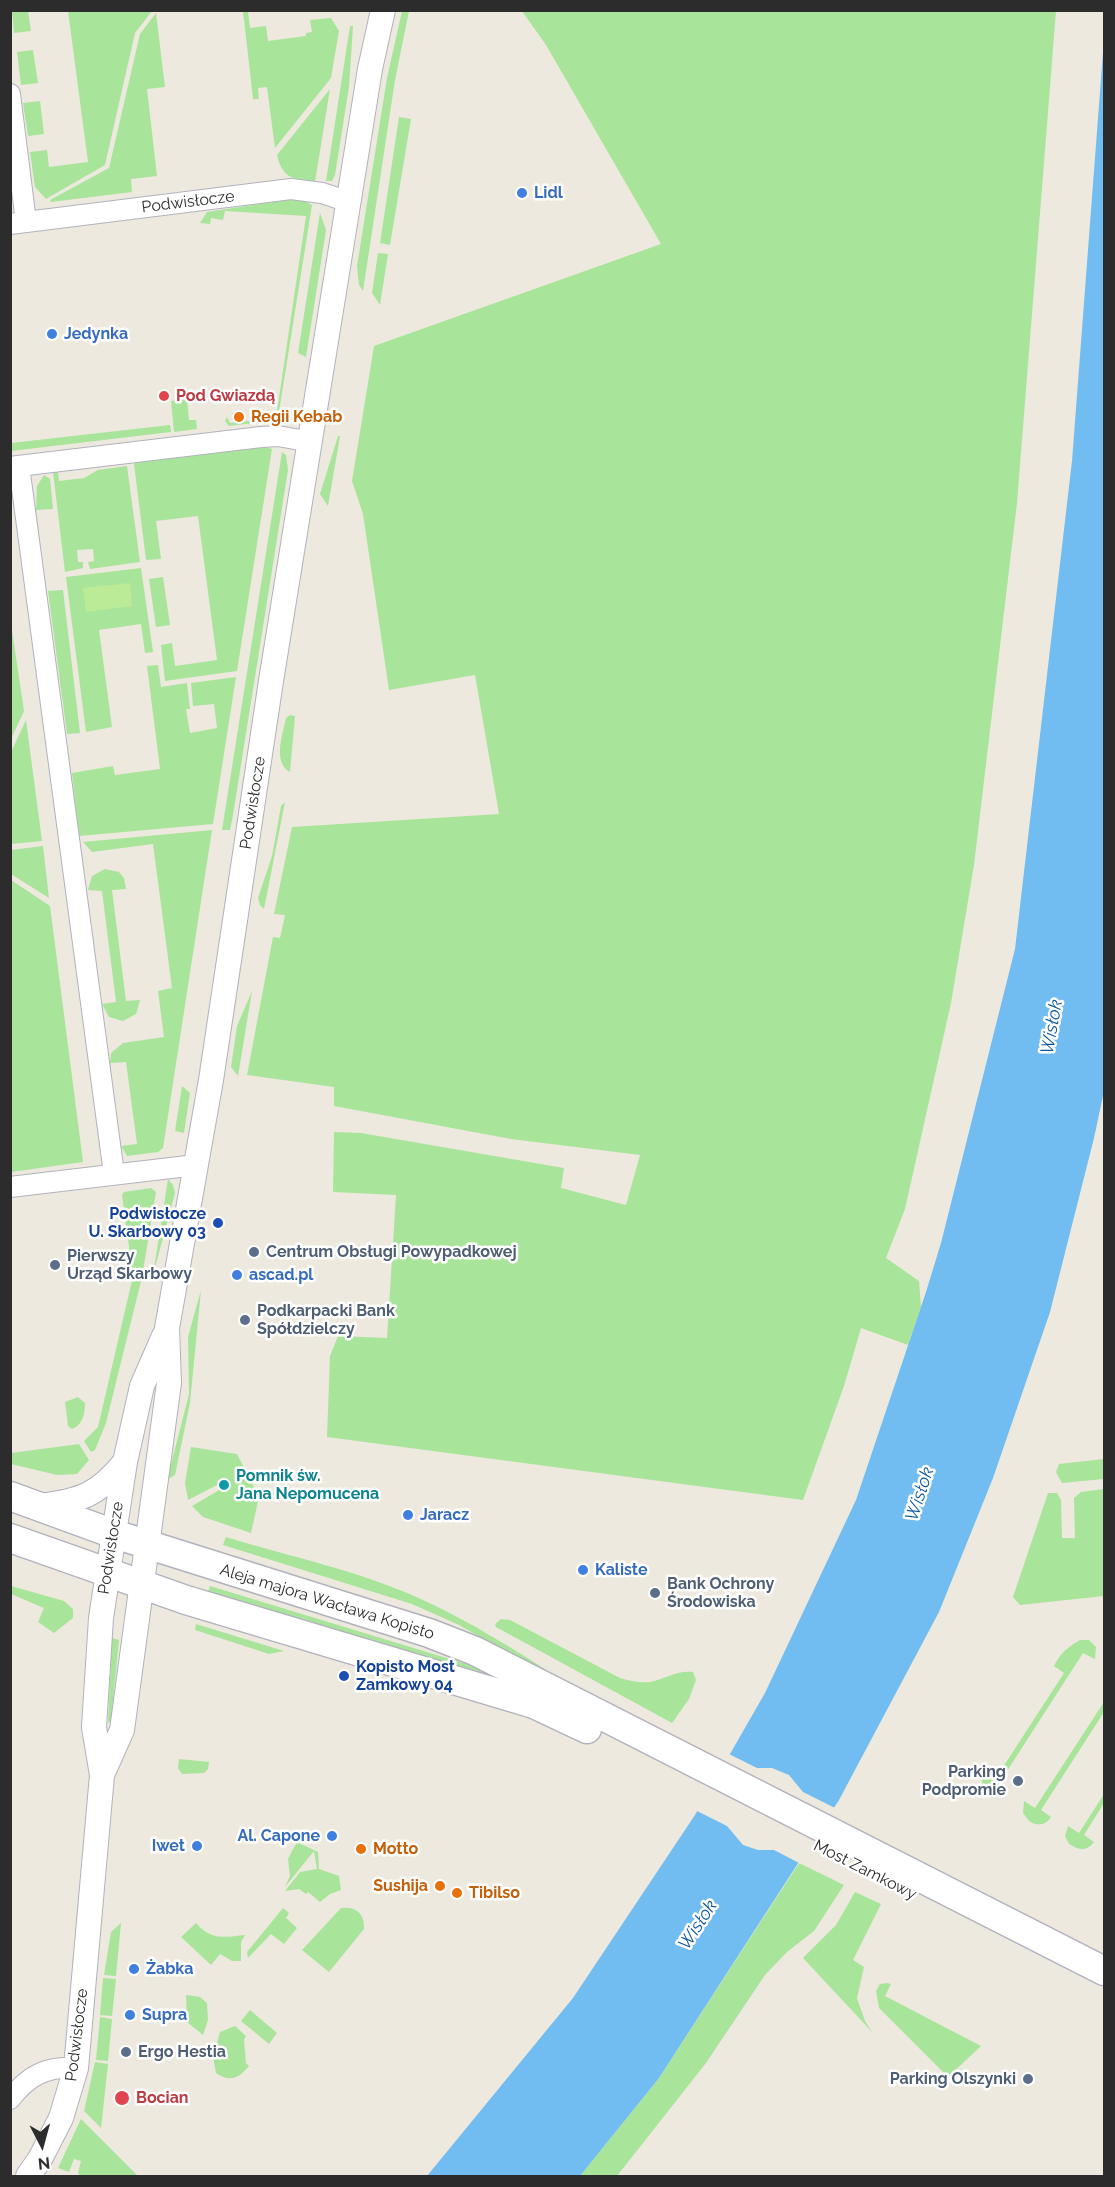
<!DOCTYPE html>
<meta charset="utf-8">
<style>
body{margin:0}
#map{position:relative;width:1115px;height:2187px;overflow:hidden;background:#ede9de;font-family:Raleway,sans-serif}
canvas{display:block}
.frame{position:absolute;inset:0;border:12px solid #2c2c2c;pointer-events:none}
.north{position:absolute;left:12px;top:2115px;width:60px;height:60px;-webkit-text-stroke:4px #fff;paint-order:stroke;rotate:174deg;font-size:16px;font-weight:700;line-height:24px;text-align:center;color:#2c2c2c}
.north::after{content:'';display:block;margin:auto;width:21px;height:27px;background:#2c2c2c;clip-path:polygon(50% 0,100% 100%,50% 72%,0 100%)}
</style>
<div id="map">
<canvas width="1115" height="2187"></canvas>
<div class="frame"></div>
<div class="north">N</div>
</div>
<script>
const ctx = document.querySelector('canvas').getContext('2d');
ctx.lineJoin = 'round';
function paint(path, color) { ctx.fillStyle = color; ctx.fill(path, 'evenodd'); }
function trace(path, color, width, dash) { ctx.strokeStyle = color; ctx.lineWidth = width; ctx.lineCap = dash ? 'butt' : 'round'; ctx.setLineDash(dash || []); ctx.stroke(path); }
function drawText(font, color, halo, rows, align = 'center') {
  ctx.font = font + ' Raleway,sans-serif'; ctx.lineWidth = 5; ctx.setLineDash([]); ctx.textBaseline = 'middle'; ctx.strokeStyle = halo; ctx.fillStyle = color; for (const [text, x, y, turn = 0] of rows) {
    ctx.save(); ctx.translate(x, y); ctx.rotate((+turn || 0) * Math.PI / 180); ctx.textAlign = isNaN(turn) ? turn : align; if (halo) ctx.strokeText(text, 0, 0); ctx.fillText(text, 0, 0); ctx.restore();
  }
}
paint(new Path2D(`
 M12 11H28L31 31 14 33Z
 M68 11H152L135 33 105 165 46 199 35 187 30 152 47 150 49 167 88 162Z
 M243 11H248L250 28 266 26 268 41 306 36V33L312 32 310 20 331 18 339 31 331 78 275 148 267 87 258 88 259 99H253Z
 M402 11H409L395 80 363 291 359 285 357 266 387 78Z
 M522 11H1056L1017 503 974 865 951 1003 905 1209 886 1258 919 1281 921 1307 908 1345 861 1328 844 1386 803 1500 327 1437 330 1356 338 1336 387 1338 396 1195 333 1192 334 1132 361 1133 564 1168 561 1188 626 1205 640 1155 511 1139 334 1106V1087L247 1075 273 937 280 938 285 915 274 914 292 827 499 814 475 675 389 690 363 514 352 481 374 346 661 244 546 45Z
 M156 13 165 87 147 89 157 176 131 179 132 192 51 202 50 200 109 168 140 34Z
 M350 26H353L349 87 335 175 332 181H326Z
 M33 50 38 83 21 85 17 52Z
 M330 89 315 182C294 180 282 178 277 155Z
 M40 101 44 134 28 136 23 103Z
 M399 117 411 119 390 245 380 243Z
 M292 199 303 200 312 205 278 418 277 420 229 426 225 421 227 417 230 423 276 418 306 216 225 211 223 220 211 218 210 224 200 223 207 212Z
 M320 213 326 230 306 357 298 353Z
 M378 253 388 254 380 305 372 293Z
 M187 399 189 420H196L197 429 174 432 171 401Z
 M170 425 171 432 11 451V443Z
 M338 436H340L328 506 320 494Z
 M264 446 272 449 237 671 165 681 161 645 172 643 175 666 217 660 198 516 156 521 161 559 146 560 134 464 136 461Z
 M282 452 286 455 288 470 233 815 230 830H222Z
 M127 466 140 562 90 569 88 562 94 561 93 549 77 550 78 562H83V568L65 572 53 472 58 471 59 481 84 478 98 470Z
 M44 475 50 479 53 509 36 510 37 486Z
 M141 568 153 652 145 653 141 624 99 630 112 727 86 732 66 577Z
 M163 577 170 625 156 627 149 579Z
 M63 590 80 733 67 734 48 591Z
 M10 617 24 711 11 739H10Z
 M158 665 161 687 187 683 190 709H186L190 733 217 728 214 704 193 706 191 683 236 677 213 824 79 836 72 773 113 766 115 775 160 769 147 666Z
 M290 715 295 716 290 772C272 762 283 734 286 718Z
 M26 720 42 841 11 844V752Z
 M285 802 264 909 260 905 258 898 272 856 281 806Z
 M212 830 163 1148 158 1152 127 1156 121 1146 137 1144 126 1062 110 1063 111 1053 123 1043 164 1037 158 991 172 988 153 844 92 852 83 842Z
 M43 846 49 898 11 874V850Z
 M105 869 119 872 124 878 126 889 112 890 126 1001 140 1000 136 1014 123 1021 109 1017 102 1004 116 1002 102 891 88 890 92 876Z
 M11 880 50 906 83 1162 11 1172Z
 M252 991 238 1076 231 1067 237 1026Z
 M182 1086 190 1093 184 1133 175 1131Z
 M168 1179 173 1185 175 1193 153 1275Z
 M151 1188 156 1192 142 1277 106 1423 95 1450 91 1452 84 1441 98 1427 133 1276 122 1195 124 1192Z
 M201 1290 190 1403 175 1475 167 1480 189 1394 188 1337Z
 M78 1397 85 1403C85 1413 83 1425 72 1429L68 1426 65 1402Z
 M79 1444 89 1460 77 1474 57 1475 11 1464V1453Z
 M191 1447 237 1454 259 1497 251 1533 203 1517 192 1506 221 1489 223 1491 228 1488 223 1478 217 1481 219 1484 188 1500 185 1483Z
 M1104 1459V1479L1062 1483 1056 1472 1059 1464Z
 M1104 1489V1596L1020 1605 1013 1597 1048 1493H1057L1061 1500 1062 1538H1075L1074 1498 1081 1492Z
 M226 1537C291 1557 361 1571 423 1600 471 1622 517 1651 562 1680L561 1683 459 1625 412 1604 223 1545Z
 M11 1586 64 1601 73 1609V1618L54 1633 38 1622 44 1608 11 1594Z
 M210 1586 489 1671 491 1675 489 1677 207 1594Z
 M501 1619 510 1620 620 1678C630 1681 640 1683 650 1682 666 1679 676 1670 693 1672L696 1680 689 1699 672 1723 496 1627 495 1624Z
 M196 1624 284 1651 269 1654 195 1630Z
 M112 1638 119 1640 111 1721 108 1723Z
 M1080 1640H1089L1096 1647 1095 1659 1083 1653 998 1785 1008 1792 1005 1796 992 1798 984 1793 981 1777 983 1774 994 1781 1064 1673 1054 1666C1060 1653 1068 1647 1080 1640Z
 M1104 1702V1712L1041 1810 1051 1817C1046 1826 1036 1826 1029 1821L1023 1813 1024 1801 1035 1808Z
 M179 1759 209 1762 208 1769 204 1773 182 1774 178 1768Z
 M1104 1794V1803L1084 1835 1094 1842C1086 1852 1079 1850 1069 1844L1065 1836 1068 1826 1079 1833Z
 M297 1842 318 1852 319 1869 339 1876 341 1890 330 1894 320 1902 308 1892 306 1894 299 1889 285 1891 300 1872 317 1869 314 1851 285 1887 290 1876 288 1859Z
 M799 1863 844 1885 814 1931 787 1952 765 1975 706 2063 617 2176H580L659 2078Z
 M855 1892 881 1904 853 1960 864 1967 857 1998 865 2021 873 2033 803 1958 836 1925Z
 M283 1908 289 1913 286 1918 297 1928 284 1944 271 1934 248 1958 247 1952Z
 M341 1908C355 1906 365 1913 364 1929L329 1972 302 1950Z
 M121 1923 116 1976 104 1975 111 1932Z
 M196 1923C211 1941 225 1937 245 1935L241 1942V1961H232L220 1954 211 1965 181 1937Z
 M103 1978 116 1979 112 2016 100 2015Z
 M887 1983 891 1984 885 1996 981 2046 948 2077 879 2008 876 1991 880 1984Z
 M186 1995 200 1997 207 2003 208 2020 203 2035 187 2022Z
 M250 2010 277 2033 269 2044 241 2021Z
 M100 2017 112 2019 108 2061 96 2060Z
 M235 2026 246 2036 244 2039 246 2063 249 2066C239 2078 230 2083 216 2073L213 2057 220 2032Z
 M95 2062 108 2064 101 2128 84 2111Z
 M81 2119 138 2176H80L78 2173 81 2161 74 2159 69 2172 58 2168Z`), '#a9e49b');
paint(new Path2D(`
 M130 583 132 606 86 612 83 588Z`), '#bbeb96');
paint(new Path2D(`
 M1104 39V1091L1094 1138 1050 1312 993 1478 939 1612 839 1800 659 2078 580 2176H427L573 1998 695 1815 765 1693 856 1500 926 1292 941 1243 1015 949 1072 461Z`), '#71bcf0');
paint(new Path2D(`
 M727 1753 757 1768H772L789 1775 803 1792 837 1809 801 1864 774 1850H758L743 1845 727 1826 695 1810Z`), '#ede9de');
const minor = new Path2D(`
 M10 94 26 222
 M10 224 291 189 322 193 349 202
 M19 466 114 1174
 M10 467 261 437 278 436 311 442
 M10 1187 196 1165
 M10 2099C28 2076 46 2066 76 2068`);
const tertiary = new Path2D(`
 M39 1506C81 1501 98 1495 125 1462
 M102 1775 122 1730 169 1383 167 1328 211 1080 271 681 370 69 383 10
 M28 2176 40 2159 61 2118 76 2068 102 1775 94 1727 101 1618 125 1462 142 1386 164 1336`);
const secondary = new Path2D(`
 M10 1496 114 1534 429 1633 475 1651 1104 1971
 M10 1538 186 1600 534 1704 587 1729`);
trace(minor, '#b2b2bf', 22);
trace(tertiary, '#b2b2bf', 26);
trace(secondary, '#b2b2bf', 31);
trace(minor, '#fff', 20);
trace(tertiary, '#fff', 24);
trace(secondary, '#fff', 28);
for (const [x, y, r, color] of [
 [522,193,6,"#3f7fe0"],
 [52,334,6,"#3f7fe0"],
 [164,396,6,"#e0444e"],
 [239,417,6,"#e8710a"],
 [218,1223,6,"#1a4fb4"],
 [254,1252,6,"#5c6f8a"],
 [55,1265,6,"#5c6f8a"],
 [237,1275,6,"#3f7fe0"],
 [245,1320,6,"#5c6f8a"],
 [224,1485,6,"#0f9aa8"],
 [408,1515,6,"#3f7fe0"],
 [583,1570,6,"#3f7fe0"],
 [655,1593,6,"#5c6f8a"],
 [344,1676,6,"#1a4fb4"],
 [1018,1781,6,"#5c6f8a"],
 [332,1836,6,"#3f7fe0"],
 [197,1846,6,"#3f7fe0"],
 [361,1849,6,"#e8710a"],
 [440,1886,6,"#e8710a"],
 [457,1893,6,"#e8710a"],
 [134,1969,6,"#3f7fe0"],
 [130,2015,6,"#3f7fe0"],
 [126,2052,6,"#5c6f8a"],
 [1028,2079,6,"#5c6f8a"],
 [122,2098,8,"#e0444e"]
]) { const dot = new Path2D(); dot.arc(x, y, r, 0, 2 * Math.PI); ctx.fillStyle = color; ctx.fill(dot); trace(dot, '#fff', 2); }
drawText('bold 16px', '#366cbe', '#fff', [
 ["Lidl",534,193],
 ["Jedynka",64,334],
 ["ascad.pl",249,1275],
 ["Jaracz",420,1515],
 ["Kaliste",595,1570],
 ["Al. Capone",320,1836,"right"],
 ["Iwet",185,1846,"right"],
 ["Żabka",146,1969],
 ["Supra",142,2015]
], 'left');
drawText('16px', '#2c2c2c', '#fff', [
 ["Podwisłocze",188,202,-7],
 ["Podwisłocze",253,803,-81],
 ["Podwisłocze",111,1548,-81],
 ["Aleja majora Wacława Kopisto",327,1602,17],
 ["Most Zamkowy",865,1870,27],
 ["Podwisłocze",77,2035,-83]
]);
drawText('bold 16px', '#be3a42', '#fff', [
 ["Pod Gwiazdą",176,396],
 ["Bocian",136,2098]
], 'left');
drawText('bold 16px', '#c56008', '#fff', [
 ["Regii Kebab",251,417],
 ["Motto",373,1849],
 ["Sushija",428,1886,"right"],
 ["Tibilso",469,1893]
], 'left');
drawText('bold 16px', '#164399', '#fff', [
 ["Podwisłocze",206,1214],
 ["U. Skarbowy 03",206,1232],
 ["Kopisto Most",356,1667,"left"],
 ["Zamkowy 04",356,1685,"left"]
], 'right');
drawText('bold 16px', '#4e5e75', '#fff', [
 ["Centrum Obsługi Powypadkowej",266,1252],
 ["Pierwszy",67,1256],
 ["Urząd Skarbowy",67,1274],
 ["Podkarpacki Bank",257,1311],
 ["Spółdzielczy",257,1329],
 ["Bank Ochrony",667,1584],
 ["Środowiska",667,1602],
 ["Parking",1006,1772,"right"],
 ["Podpromie",1006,1790,"right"],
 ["Ergo Hestia",138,2052],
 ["Parking Olszynki",1016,2079,"right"]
], 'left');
drawText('bold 16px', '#0d838f', '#fff', [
 ["Pomnik św.",236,1476],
 ["Jana Nepomucena",236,1494]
], 'left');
drawText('italic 18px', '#0d589f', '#fff', [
 ["Wisłok",1052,1027,-80],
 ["Wisłok",920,1494,-72],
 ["Wisłok",698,1925,-57]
]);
</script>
